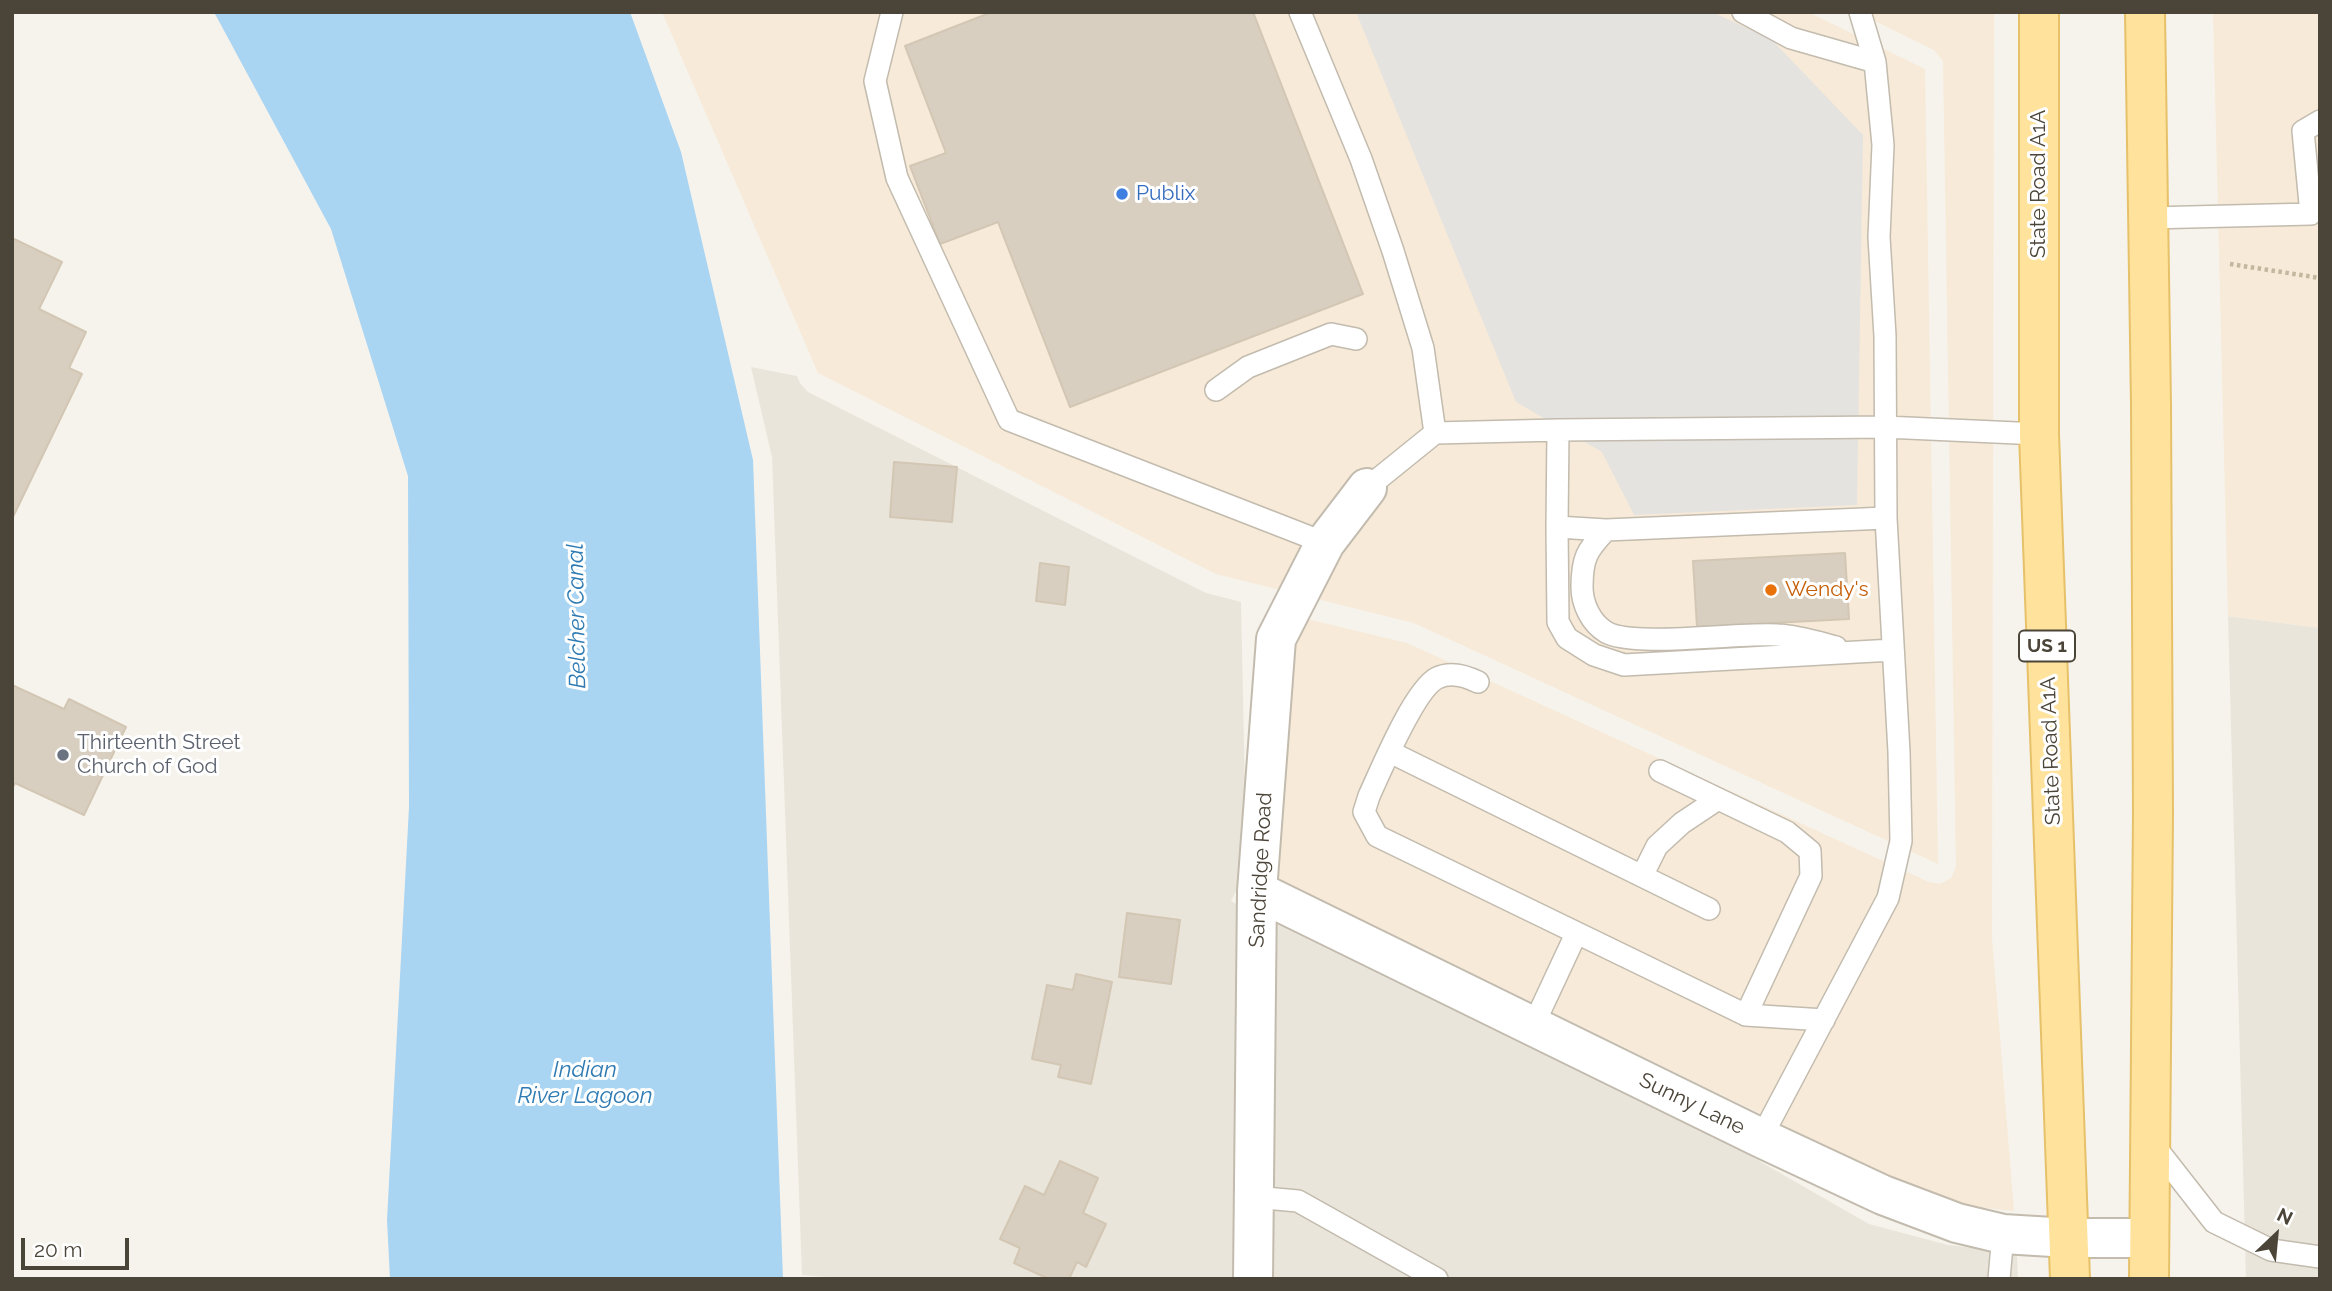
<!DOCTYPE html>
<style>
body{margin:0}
#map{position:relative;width:2332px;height:1291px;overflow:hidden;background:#f6f3ec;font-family:Raleway,sans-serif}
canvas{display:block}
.frame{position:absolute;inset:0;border:14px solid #4b4439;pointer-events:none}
.north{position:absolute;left:2241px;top:1200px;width:70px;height:70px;-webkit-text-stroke:5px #fff;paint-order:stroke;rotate:26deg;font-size:19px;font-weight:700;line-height:28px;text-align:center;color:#4b4439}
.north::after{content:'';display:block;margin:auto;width:24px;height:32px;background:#4b4439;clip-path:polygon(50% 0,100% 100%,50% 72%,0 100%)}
.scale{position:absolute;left:21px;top:1238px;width:108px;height:32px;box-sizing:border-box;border:4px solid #4b4439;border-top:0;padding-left:9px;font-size:21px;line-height:24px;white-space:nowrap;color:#4b4439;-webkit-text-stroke:5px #fff;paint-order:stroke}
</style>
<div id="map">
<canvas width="2332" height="1291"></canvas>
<div class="frame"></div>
<div class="north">N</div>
<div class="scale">20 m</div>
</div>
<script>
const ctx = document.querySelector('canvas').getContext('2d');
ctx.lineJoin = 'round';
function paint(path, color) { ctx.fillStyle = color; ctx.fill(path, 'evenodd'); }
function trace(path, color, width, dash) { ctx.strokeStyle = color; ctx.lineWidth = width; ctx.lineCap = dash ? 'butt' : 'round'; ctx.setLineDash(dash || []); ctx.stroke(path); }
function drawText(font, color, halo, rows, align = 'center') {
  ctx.font = font + ' Raleway,sans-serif'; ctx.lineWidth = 6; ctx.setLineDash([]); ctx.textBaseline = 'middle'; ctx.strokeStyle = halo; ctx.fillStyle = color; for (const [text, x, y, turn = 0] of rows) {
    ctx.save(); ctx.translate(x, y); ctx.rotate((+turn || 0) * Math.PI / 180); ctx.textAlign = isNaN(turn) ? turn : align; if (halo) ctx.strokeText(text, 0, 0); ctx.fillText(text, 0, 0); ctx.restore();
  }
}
paint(new Path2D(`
 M751 367 797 376 800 383 808 392 1206 593 1241 602 1245 790 1238 887 1231 901 1238 905 1234 1279H851L802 1275 772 457Z
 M2228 616 2320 628V1279H2246Z
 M1276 924 1752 1157 1869 1224 1948 1245 2017 1253 2018 1279H1273Z`), '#eae5da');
paint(new Path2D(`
 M662 12H1808L1925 69 1938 864 1414 623 1216 574 818 373Z
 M1856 12H1994L1992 938 2014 1211 1959 1205 1888 1186 1771 1119 1277 878 1294 644 1307 619 1407 643 1929 882 1940 884 1951 878 1956 867 1943 61 1934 50Z
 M2213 12H2320V628L2228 616Z`), '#f7ead8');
paint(new Path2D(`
 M1356 12H1712L1771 39 1863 135 1857 505 1634 515 1602 452 1516 402Z`), '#e5e3e0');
paint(new Path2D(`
 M214 12H630L681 152 753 460 783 1279H390L387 1220 409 807 408 476 331 229Z`), '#a9d4f2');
const building = new Path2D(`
 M992 12H1253L1363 294 1070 407 998 222 940 244 910 166 946 153 905 46Z
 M12 238 62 262 39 309 86 332 69 368 82 374 12 519Z
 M894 462 957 467 952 522 890 517Z
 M1845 553 1849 619 1697 627 1693 561Z
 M1040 563 1069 567 1065 605 1036 601Z
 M12 685 64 709 69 699 126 727 84 815 15 783 12 789Z
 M1127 913 1180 920 1171 984 1119 977Z
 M1076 974 1112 982 1091 1084 1058 1077 1061 1065 1032 1059 1047 985 1073 990Z
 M1060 1161 1098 1178 1083 1213 1106 1224 1086 1267 1077 1262 1069 1279H1049L1014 1263 1020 1248 1000 1239 1025 1186 1044 1195Z`);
paint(building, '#d8cfc1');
trace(building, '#d3c7b4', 2);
const service = new Path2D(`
 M892 12 875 81 897 178 1009 420 1325 543
 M1300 12 1361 159 1393 251 1423 348 1435 433 1367 488
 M1743 12 1791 38 1875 62
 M2149 218 2311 214 2303 131 2320 121
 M1216 390 1248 367 1331 334 1356 339
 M1435 433 1558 430 1885 427 2039 434
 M1886 518 1606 530 1557 527 1558 622 1567 638 1594 655 1624 665 1893 650
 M1557 527 1558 430
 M1606 530C1587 550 1582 558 1582 587 1582 604 1591 623 1606 632 1633 648 1741 632 1778 635 1798 636 1817 642 1836 647
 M1478 682C1466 676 1451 671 1437 678 1414 690 1381 770 1369 796L1364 812 1377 836 1746 1015 1811 876 1810 851 1787 832 1660 771
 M1390 752 1709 909
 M1642 876 1657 846 1682 823 1718 799
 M1746 1015 1824 1020
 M1533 1026 1576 934
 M1761 1138 1888 898 1901 841 1899 752 1886 518 1885 336 1879 237 1883 145 1875 62 1860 12
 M2153 1144 2214 1222 2271 1250 2320 1257
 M1254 1197 1298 1201 1437 1279
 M1999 1279 2003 1234`);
const minor = new Path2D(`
 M1257 891 1761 1138 1883 1195 1957 1223 2003 1234 2069 1238H2149
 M1253 1279 1257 891 1276 639 1325 543 1367 488`);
const primary = new Path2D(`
 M2039 12V434L2070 1279
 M2145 12 2151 405 2153 814 2149 1279`);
trace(service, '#c2bbae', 24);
trace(minor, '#c2bbae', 42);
trace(primary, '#e6c16a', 42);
trace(new Path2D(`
 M2230 264 2320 278`), '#c4b79f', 4.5, [3.5, 3.5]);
trace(service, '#fff', 21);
trace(minor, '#fff', 38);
trace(primary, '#ffe39c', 38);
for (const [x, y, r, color] of [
 [1122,194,7,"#3f7fe0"],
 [1771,590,7,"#e8710a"],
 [63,755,7,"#6b7280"]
]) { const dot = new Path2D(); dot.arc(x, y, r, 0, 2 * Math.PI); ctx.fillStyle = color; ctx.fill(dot); trace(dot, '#fff', 2.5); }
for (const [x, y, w] of [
 [2047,646,56]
]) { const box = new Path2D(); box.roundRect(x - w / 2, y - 15.5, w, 31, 5); ctx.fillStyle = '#fff'; ctx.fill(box); trace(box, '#4b4439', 2); }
drawText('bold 19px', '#4b4439', null, [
 ["US 1",2047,646]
]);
drawText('21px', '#4b4439', '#fff', [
 ["State Road A1A",2039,184,-90],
 ["State Road A1A",2051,751,-92],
 ["Sandridge Road",1261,870,-87],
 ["Sunny Lane",1692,1104,26]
]);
drawText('21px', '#366cbe', '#fff', [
 ["Publix",1136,194]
], 'left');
drawText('21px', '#c56008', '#fff', [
 ["Wendy's",1785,590]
], 'left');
drawText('21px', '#5b616d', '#fff', [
 ["Thirteenth Street",77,743],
 ["Church of God",77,767]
], 'left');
drawText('italic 23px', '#2e7ab2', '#fff', [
 ["Belcher Canal",577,616,-91],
 ["Indian",585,1070],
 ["River Lagoon",585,1096]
]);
</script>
